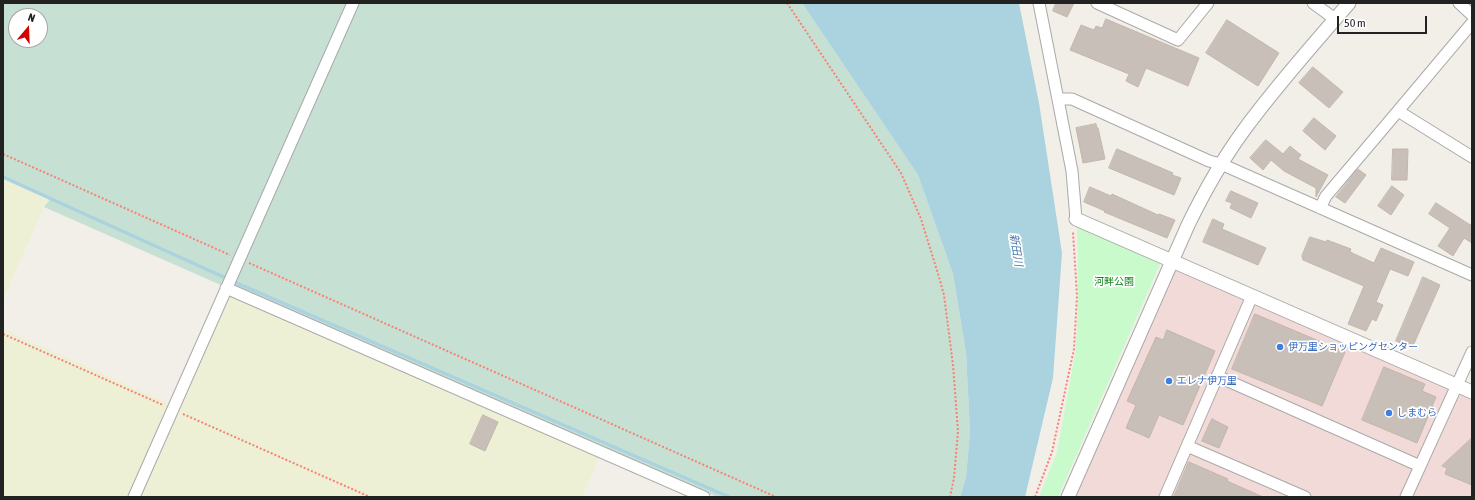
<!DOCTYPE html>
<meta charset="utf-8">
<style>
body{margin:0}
#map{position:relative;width:1475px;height:500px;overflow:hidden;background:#f2efe9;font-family:"Asap Condensed",sans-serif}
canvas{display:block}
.frame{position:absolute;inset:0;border:4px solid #222;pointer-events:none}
.north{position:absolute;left:8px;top:8px;width:40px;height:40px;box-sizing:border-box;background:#fff;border:1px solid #a7a7a7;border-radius:50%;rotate:19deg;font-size:11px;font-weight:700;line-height:16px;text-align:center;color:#222}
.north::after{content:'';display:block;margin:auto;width:14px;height:18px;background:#d40000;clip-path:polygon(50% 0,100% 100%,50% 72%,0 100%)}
.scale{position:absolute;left:1337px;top:16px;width:90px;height:18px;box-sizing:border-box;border:2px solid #222;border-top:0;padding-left:5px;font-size:12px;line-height:14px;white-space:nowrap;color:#222;-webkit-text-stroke:3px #fff;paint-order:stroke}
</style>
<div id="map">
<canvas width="1475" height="500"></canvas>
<div class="frame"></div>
<div class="north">N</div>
<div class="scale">50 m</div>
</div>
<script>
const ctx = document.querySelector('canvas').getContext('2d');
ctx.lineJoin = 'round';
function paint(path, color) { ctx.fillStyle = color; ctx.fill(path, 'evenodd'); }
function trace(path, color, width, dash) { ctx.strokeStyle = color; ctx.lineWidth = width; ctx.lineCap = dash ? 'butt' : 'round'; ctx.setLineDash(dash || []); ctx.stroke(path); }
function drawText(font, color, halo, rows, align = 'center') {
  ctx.font = font + ' "Asap Condensed","Noto Sans JP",sans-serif'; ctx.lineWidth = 3.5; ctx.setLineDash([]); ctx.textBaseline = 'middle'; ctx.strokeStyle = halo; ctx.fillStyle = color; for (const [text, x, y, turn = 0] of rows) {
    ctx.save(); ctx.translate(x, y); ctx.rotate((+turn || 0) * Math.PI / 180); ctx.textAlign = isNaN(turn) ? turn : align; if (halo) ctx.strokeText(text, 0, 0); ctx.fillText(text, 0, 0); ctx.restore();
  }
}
paint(new Path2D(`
 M1174 266 1472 397V497H1075Z`), '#f2dad9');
paint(new Path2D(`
 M3 177 51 198 44 207 3 300Z
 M223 286 600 447 598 459 582 497H3V329L170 404Z`), '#eef0d5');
paint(new Path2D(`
 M3 3H802L918 175 953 274 966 353 970 432 966 477 960 497H717L223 286 44 207 51 198 3 177ZM16 16H40V40H16Z`), '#c6e0d4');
paint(new Path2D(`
 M1077 225 1161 262 1058 497H1039L1057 452 1076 349 1078 298Z`), '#c8facc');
paint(new Path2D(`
 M802 3H1019L1039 103 1062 253 1053 378 1025 497H960L966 477 970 432 966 353 953 274 918 175Z`), '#aad3df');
trace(new Path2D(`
 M3 177 239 284 729 497`), '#aad3df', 3.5);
const building = new Path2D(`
 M1056 3H1074L1067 17 1053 11Z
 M1106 19 1199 58 1188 86 1146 68 1138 87 1126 81 1129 74 1070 50 1081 25 1094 30 1096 26 1102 28Z
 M1227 20 1279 53 1258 86 1206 53Z
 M1313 67 1343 92 1329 108 1299 83Z
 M1314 118 1336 136 1325 150 1303 131Z
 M1096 124 1097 128H1098L1105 159 1083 163 1076 128Z
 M1266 140 1283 154 1290 146 1301 155 1298 159 1328 175 1316 197V188L1284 171 1271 160 1263 170 1250 158Z
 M1117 149 1173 173 1172 175 1181 178 1174 195 1109 168Z
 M1393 149H1408L1407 180H1392Z
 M1358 169 1366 175 1345 203 1336 197Z
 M1392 186 1404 195 1391 215 1378 206Z
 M1090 187 1111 196 1112 194 1158 215 1159 214 1175 220 1167 238 1104 212 1105 211 1084 202Z
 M1231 191 1258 203 1251 218 1230 208 1232 203 1226 201Z
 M1436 203 1472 226V243L1464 238 1453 256 1438 246 1450 228 1429 214Z
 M1213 219 1224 224 1222 229 1266 248 1258 265 1203 242Z
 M1310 237 1326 242 1327 240 1351 249 1350 252 1374 263 1381 248 1414 262 1408 276 1390 269 1376 302 1383 305 1376 321 1372 319 1366 331 1348 324 1364 286 1303 260 1302 256Z
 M1423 277 1440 285 1412 348 1396 341Z
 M1255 314 1345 352 1322 406 1232 369Z
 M1167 330 1215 351 1183 425 1159 415 1149 438 1126 428 1136 405 1127 401 1156 337 1163 340Z
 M1384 367 1425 384 1422 391 1436 397 1417 443 1362 420Z
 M483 415 498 422 485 451 470 444Z
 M1212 419 1228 427 1219 448 1202 441Z
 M1472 438V485L1445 474 1447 468 1442 466Z
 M1189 462 1228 479 1227 481 1263 497H1174Z`);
paint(building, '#c7bfb8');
trace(building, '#c4b6ab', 1);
const minor = new Path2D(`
 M1039 3 1072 171 1076 219
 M1097 3 1178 40 1208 3
 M1313 3 1335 19
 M1459 3 1472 15
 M1472 23 1398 111 1472 157
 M1059 99H1072L1209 161 1221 164 1472 275
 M1320 208 1326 196 1398 111
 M226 288 704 497
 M1217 376 1420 466
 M1187 446 1305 497
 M134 497 353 3
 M1165 497 1252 296
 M1406 497 1472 352`);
const tertiary = new Path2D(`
 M1076 219 1472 392
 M1068 497 1188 225C1204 192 1222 160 1244 130 1276 86 1313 45 1349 3`);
trace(minor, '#a9a9a9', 13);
trace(tertiary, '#a9a9a9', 15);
trace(new Path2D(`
 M787 3 901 173 921 219 939 277 944 295 953 365 958 431 954 478 950 497
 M3 154 230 255
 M249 263 776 497
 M3 334 163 405
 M183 414 370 497
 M1035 497 1052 452 1074 349 1077 296 1073 232`), '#fa8072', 2, [2, 2]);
trace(minor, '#fff', 11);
trace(tertiary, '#fff', 13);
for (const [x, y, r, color] of [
 [1280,347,4,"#3f7fe0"],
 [1169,381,4,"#3f7fe0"],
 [1389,413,4,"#3f7fe0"]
]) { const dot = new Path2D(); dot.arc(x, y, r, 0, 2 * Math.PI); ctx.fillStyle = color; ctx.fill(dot); trace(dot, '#fff', 1.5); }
drawText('10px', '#0c8416', '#fff', [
 ["河畔公園",1114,282]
]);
drawText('10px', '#366cbe', '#fff', [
 ["伊万里ショッピングセンター",1288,347],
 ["エレナ伊万里",1177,381],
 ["しまむら",1397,413]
], 'left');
drawText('italic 11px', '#4a7aab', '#fff', [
 ["新田川",1016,250,81]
]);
</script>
